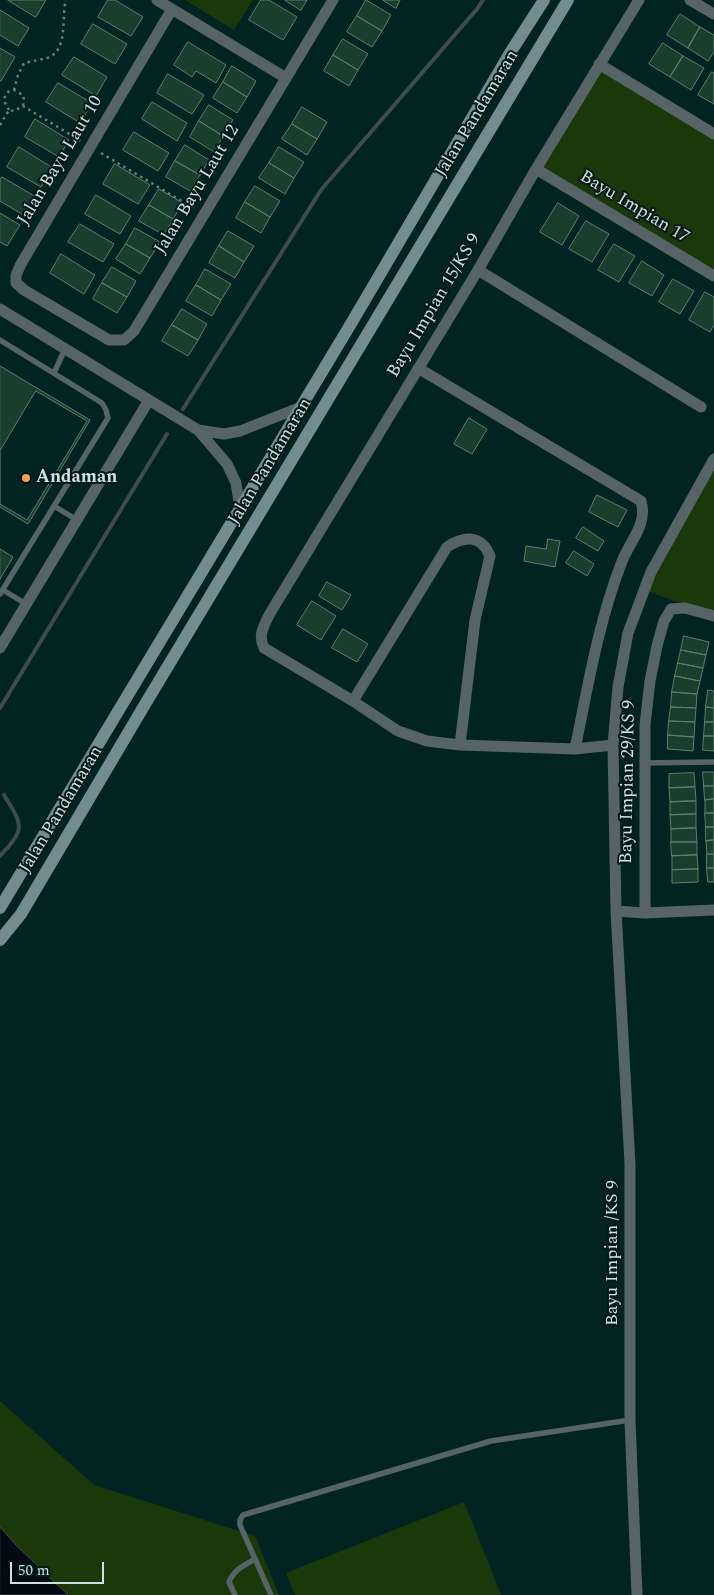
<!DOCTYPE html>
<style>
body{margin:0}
#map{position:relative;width:714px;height:1595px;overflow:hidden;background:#012423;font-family:Spectral,serif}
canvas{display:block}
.scale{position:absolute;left:10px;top:1562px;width:94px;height:22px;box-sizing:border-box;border:2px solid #cfe1df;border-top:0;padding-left:6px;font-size:15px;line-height:18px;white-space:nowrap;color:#cfe1df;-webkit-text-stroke:4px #021a19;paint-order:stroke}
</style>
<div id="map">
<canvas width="714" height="1595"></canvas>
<div class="scale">50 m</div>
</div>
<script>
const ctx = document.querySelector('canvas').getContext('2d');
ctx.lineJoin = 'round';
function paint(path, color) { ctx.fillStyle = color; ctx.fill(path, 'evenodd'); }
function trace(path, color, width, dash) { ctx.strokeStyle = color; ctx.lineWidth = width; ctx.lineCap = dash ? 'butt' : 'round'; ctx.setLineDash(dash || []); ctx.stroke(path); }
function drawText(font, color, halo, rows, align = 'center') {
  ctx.font = font + ' Spectral,serif'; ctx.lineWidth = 4; ctx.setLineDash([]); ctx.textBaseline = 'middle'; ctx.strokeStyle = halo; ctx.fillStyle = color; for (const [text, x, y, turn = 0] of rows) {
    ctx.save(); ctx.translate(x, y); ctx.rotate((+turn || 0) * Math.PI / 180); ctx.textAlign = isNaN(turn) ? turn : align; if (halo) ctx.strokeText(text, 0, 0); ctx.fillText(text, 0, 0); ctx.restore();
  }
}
paint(new Path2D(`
 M185 0H253L234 30Z
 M599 64 714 132V276L536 169Z
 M714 465V615L644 590Z
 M0 1401 94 1485 255 1536 279 1595H0Z
 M464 1502 501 1595H295L286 1573Z`), '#1a3809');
const water = new Path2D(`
 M0 1527 15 1544 68 1595H0Z`);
paint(water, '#020b14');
trace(water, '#404b51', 1);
trace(new Path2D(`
 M183 409 321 190 477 9 483 0
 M0 708 167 434
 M0 856C26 828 23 826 4 795`), '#404b51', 4);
const building = new Path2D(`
 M8 0H46L36 17Z
 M108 0H115L143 17 131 36 98 17Z
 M261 0H269L297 17 283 40 249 20Z
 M285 0H307L301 10Z
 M366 0 391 15 382 31 357 16Z
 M383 0H400L396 8Z
 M0 10 29 28 18 46 0 35Z
 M680 14 700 27 688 48 667 35Z
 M357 16 382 31 372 47 347 32Z
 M93 24 127 44 115 64 81 44Z
 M700 27 714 35V52L708 61 688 48Z
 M343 39 368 54 358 70 333 55Z
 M188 42 226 65 216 83 196 71 192 77 174 65Z
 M663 43 683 56 670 77 649 64Z
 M0 48 15 57 1 81H0Z
 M333 55 358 70 349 86 324 71Z
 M683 56 704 68 691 90 670 77Z
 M74 57 107 77 96 96 62 75Z
 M232 66 256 81 247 97 223 82Z
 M712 72 714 73V104L698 95Z
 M168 74 204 95 192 114 157 93Z
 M223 82 247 97 237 113 213 98Z
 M58 83 92 103 80 123 46 102Z
 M152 102 187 123 177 141 142 119Z
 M209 105 233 120 223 136 199 121Z
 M302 107 327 122 317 139 292 124Z
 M35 119 69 140 59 157 25 137Z
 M199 121 223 136 214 152 190 137Z
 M292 124 317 139 307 155 282 139Z
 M134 132 169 153 158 171 123 150Z
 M185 145 209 160 200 175 175 161Z
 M19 147 53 168 41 187 7 167Z
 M279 147 304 162 294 178 269 163Z
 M175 161 200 175 190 191 166 177Z
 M269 163 294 178 285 194 259 178Z
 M115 164 150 185 138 204 103 184Z
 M2 177 36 197 25 216 0 201V180Z
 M255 186 280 201 270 217 245 202Z
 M159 189 183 203 173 219 149 205Z
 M96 195 131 216 120 234 85 214Z
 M245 202 270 217 261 233 236 218Z
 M558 203 579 216 562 245 540 232Z
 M149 205 173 219 164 235 139 221Z
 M0 213 20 225 7 246 0 242Z
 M586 221 609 234 592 262 569 249Z
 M80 224 114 244 103 262 68 242Z
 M135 228 160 242 150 258 126 244Z
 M228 231 254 246 244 262 219 246Z
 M126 244 150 258 140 274 116 259Z
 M614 244 635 256 619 282 598 270Z
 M219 246 244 262 235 278 209 263Z
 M61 254 95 275 84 294 50 273Z
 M642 261 664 275 652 296 629 283Z
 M112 267 136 281 127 297 102 283Z
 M205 269 231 284 221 300 196 285Z
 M673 279 694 291 680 314 659 302Z
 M102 283 127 297 117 313 93 299Z
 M196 285 221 300 212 316 186 301Z
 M705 292 714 297V325L710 332 689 320Z
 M182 309 207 324 198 340 172 325Z
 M172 325 198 340 188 356 162 341Z
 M0 366 90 420 28 524 0 507Z
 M36 391 87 421 27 520 0 504V451Z
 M469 418 487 429 472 454 454 444Z
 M597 495 627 510 618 527 589 512Z
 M583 527 604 541 598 551 576 538Z
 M548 539 560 541 555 567 524 561 526 546 546 549Z
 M0 549 13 557 0 579Z
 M574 551 594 564 587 576 566 563Z
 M327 582 351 595 342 610 319 596Z
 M312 601 336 616 321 640 297 625Z
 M343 629 368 644 357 662 332 648Z
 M684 636 709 642 706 655 681 650Z
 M681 650 706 655 703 668 678 663Z
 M678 663 703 668 700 681 675 676Z
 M675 676 700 681 697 694 672 692Z
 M708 690 714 691V708L706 707Z
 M672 692 697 694 696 708 671 707Z
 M671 707 696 708 695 722 669 721Z
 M706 707 714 708V722H705Z
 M669 721 695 722 694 737 668 735Z
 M705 722H714V736H704Z
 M668 735 694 737 693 751 668 749Z
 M704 736H714V751L703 750Z
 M703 772H714V786H704Z
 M694 773 695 787 669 788V774Z
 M704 786H714V799L705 800Z
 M695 787 696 801 670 802 669 788Z
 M714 799V813H705V800Z
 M696 801V814L670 815V802Z
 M705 813H714V827H706Z
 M696 814V828L671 829 670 815Z
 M706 827H714V840L706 841Z
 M696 828 697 842H671V829Z
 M714 840V854H707L706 841Z
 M671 842H697V855L672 856Z
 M707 854H714V868H707Z
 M697 855 698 869 672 870V856Z
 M707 868H714V882H708Z
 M698 869V882L672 883V870Z`);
paint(building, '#183e2e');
trace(building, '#607d6f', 1);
trace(new Path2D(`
 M14 90 18 75 24 63C32 61 40 60 47 58 69 51 61 17 66 0
 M9 110 4 101C5 94 7 91 14 90L23 95 24 100 23 106
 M0 125 9 110 14 111 23 106 81 141
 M101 153 195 209`), '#66807f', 2.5, [2.5, 4]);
trace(new Path2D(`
 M0 340 102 403 106 410 108 418 0 594
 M54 373 65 349
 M54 506 77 520
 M3 590 26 604
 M644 763 714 762
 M235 1595 229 1582C234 1570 244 1565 255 1559
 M271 1595 240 1525V1520L243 1515 491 1441 630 1420`), '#566468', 5.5);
trace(new Path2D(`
 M157 0 286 78
 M690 0 714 14
 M172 9 21 264 16 275V283L24 290 109 340H124L134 331 333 0
 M599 64 714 134
 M536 169 714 276
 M478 270 701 407
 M0 309 198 430 227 464 236 483 240 508
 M418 368 641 501C648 526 629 541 621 564 598 624 588 686 575 749
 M198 430 224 434 240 431 301 407
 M0 648 149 400
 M353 701 447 547C464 536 481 534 490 556L475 620 460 745
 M613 745 575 749 460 745 427 741 398 731 353 701 264 648C258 635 263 628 269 615L478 270 536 169 639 0
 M616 911 645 913 714 910
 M645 913V725L650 681 657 646 664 621 671 609 685 608 714 616
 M637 1595 630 1420V1164L616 911 613 745 618 687 628 633 651 572 714 459`), '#566468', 11);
trace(new Path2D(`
 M0 908 352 322 510 53 544 0
 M0 940 21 914 144 706 568 0`), '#758b92', 12);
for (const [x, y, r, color] of [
 [26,478,5,"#fc9d53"]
]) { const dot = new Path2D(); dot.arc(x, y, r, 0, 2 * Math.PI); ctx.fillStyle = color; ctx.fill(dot); trace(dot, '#021a19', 2); }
drawText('18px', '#cfe1df', '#021a19', [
 ["Jalan Pandamaran",478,114,-59],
 ["Jalan Bayu Laut 10",61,161,-59],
 ["Jalan Bayu Laut 12",198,190,-59],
 ["Bayu Impian 17",634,208,31],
 ["Bayu Impian 15/KS 9",435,306,-59],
 ["Jalan Pandamaran",271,462,-59],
 ["Bayu Impian 29/KS 9",629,782,-89],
 ["Jalan Pandamaran",62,810,-59],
 ["Bayu Impian /KS 9",613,1253,-90]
]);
drawText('bold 18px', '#cfe1df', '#021a19', [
 ["Andaman",36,478]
], 'left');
</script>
